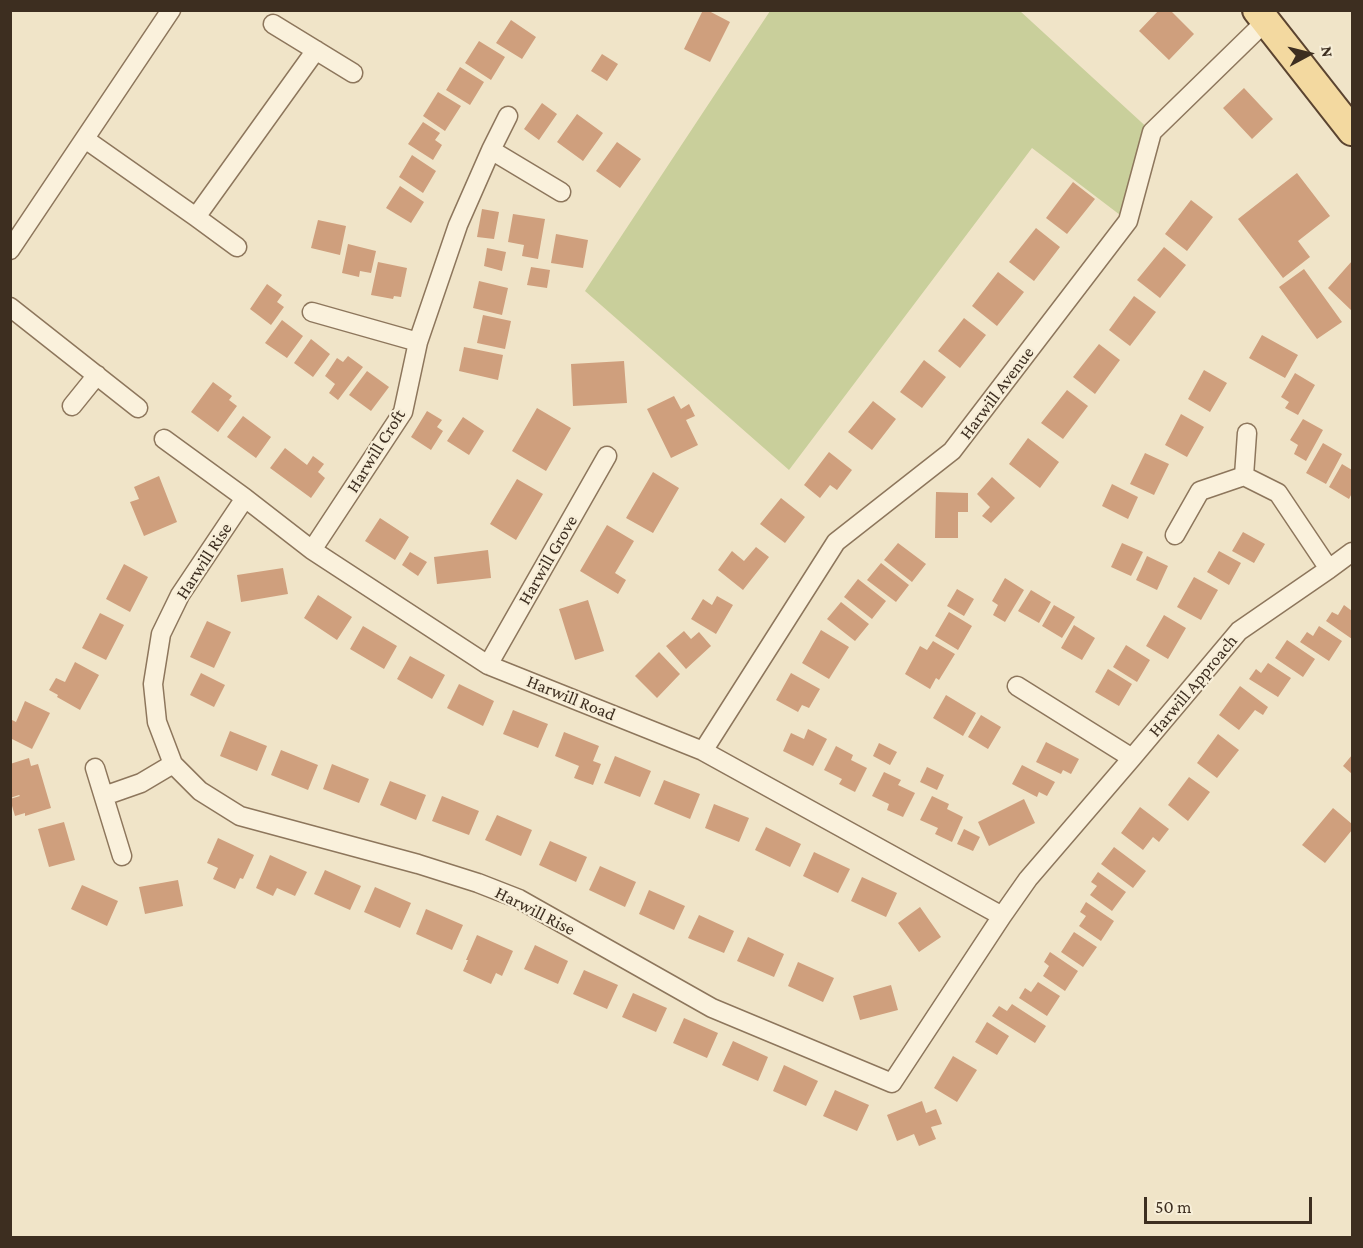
<!DOCTYPE html>
<style>
body{margin:0}
#map{position:relative;width:1363px;height:1248px;overflow:hidden;background:#f0e4c8;font-family:"Crimson Pro",serif}
canvas{display:block}
.frame{position:absolute;inset:0;border:12px solid #3d2e20;pointer-events:none}
.north{position:absolute;left:1279px;top:24px;width:60px;height:60px;-webkit-text-stroke:4px #f7eed8;paint-order:stroke;rotate:83deg;font-size:16px;font-weight:700;line-height:24px;text-align:center;color:#3d2e20}
.north::after{content:'';display:block;margin:auto;width:21px;height:27px;background:#3d2e20;clip-path:polygon(50% 0,100% 100%,50% 72%,0 100%)}
.scale{position:absolute;left:1144px;top:1197px;width:168px;height:27px;box-sizing:border-box;border:3px solid #3d2e20;border-top:0;padding-left:8px;font-size:18px;line-height:21px;white-space:nowrap;color:#3d2e20;-webkit-text-stroke:4px #f7eed8;paint-order:stroke}
</style>
<div id="map">
<canvas width="1363" height="1248"></canvas>
<div class="frame"></div>
<div class="north">N</div>
<div class="scale">50 m</div>
</div>
<script>
const ctx = document.querySelector('canvas').getContext('2d');
ctx.lineJoin = 'round';
function paint(path, color) { ctx.fillStyle = color; ctx.fill(path, 'evenodd'); }
function trace(path, color, width, dash) { ctx.strokeStyle = color; ctx.lineWidth = width; ctx.lineCap = dash ? 'butt' : 'round'; ctx.setLineDash(dash || []); ctx.stroke(path); }
function drawText(font, color, halo, rows, align = 'center') {
  ctx.font = font + ' "Crimson Pro",serif'; ctx.lineWidth = 4.5; ctx.setLineDash([]); ctx.textBaseline = 'middle'; ctx.strokeStyle = halo; ctx.fillStyle = color; for (const [text, x, y, turn = 0] of rows) {
    ctx.save(); ctx.translate(x, y); ctx.rotate((+turn || 0) * Math.PI / 180); ctx.textAlign = isNaN(turn) ? turn : align; if (halo) ctx.strokeText(text, 0, 0); ctx.fillText(text, 0, 0); ctx.restore();
  }
}
paint(new Path2D(`
 M770 11H1020L1152 132 1128 221 1032 148 789 470 585 291Z`), '#c9cf9b');
paint(new Path2D(`
 M703 10H707L730 22 710 62 684 49Z
 M1159 10H1170L1194 34 1169 60 1139 31Z
 M511 20 536 37 522 59 496 43Z
 M479 41 505 57 491 80 465 63Z
 M602 54 618 64 607 81 591 71Z
 M460 67 484 82 470 105 446 90Z
 M1244 88 1273 119 1252 139 1223 108Z
 M438 92 461 106 445 131 423 116Z
 M542 103 557 114 539 140 524 129Z
 M577 114 603 133 583 161 557 142Z
 M423 122 440 133 435 140 442 145 433 160 408 144Z
 M617 142 641 159 620 188 596 171Z
 M412 155 436 171 423 193 399 177Z
 M1297 173 1330 216 1298 241 1310 257 1283 278 1238 219Z
 M1073 182 1095 199 1067 234 1046 218Z
 M400 186 424 202 411 223 386 208Z
 M1191 200 1213 217 1187 251 1165 234Z
 M482 209 499 212 494 239 477 237Z
 M513 214 545 219 538 259 522 256 524 245 508 242Z
 M318 220 346 226 340 255 311 248Z
 M1036 228 1060 247 1034 281 1009 262Z
 M556 234 588 240 583 268 551 263Z
 M348 244 376 251 371 273 360 271 359 277 342 273Z
 M1164 247 1186 265 1160 298 1137 280Z
 M487 248 506 252 502 271 484 266Z
 M1352 261V311L1328 288Z
 M378 262 407 268 401 297 394 296 393 299 371 295Z
 M531 267 550 270 547 288 527 285Z
 M1304 269 1342 322 1317 339 1279 287Z
 M998 272 1024 292 997 326 972 306Z
 M479 281 508 288 502 315 473 308Z
 M267 284 282 295 277 302 284 307 271 325 250 309Z
 M1134 296 1156 312 1130 346 1109 330Z
 M483 315 511 321 505 349 477 343Z
 M964 318 986 335 960 368 938 351Z
 M282 320 303 336 287 358 265 343Z
 M1262 335 1298 355 1285 378 1249 358Z
 M311 339 330 354 313 377 294 363Z
 M1099 344 1120 360 1095 394 1073 377Z
 M464 347 503 355 498 380 459 371Z
 M348 356 363 367 338 400 329 393 335 384 325 376 337 358 343 362Z
 M924 360 946 377 922 408 900 392Z
 M624 361 627 403 573 406 571 364Z
 M1204 370 1227 383 1210 412 1188 399Z
 M367 371 389 387 371 411 349 395Z
 M1295 373 1315 385 1298 415 1285 408 1289 402 1281 397Z
 M213 382 232 396 229 400 237 406 218 432 191 412Z
 M1067 390 1088 406 1063 439 1041 423Z
 M674 396 681 409 689 404 695 416 686 420 698 445 671 458 647 409Z
 M873 401 896 419 872 450 848 432Z
 M537 408 571 428 546 471 512 451Z
 M427 411 442 420 437 427 443 431 431 450 411 437Z
 M1181 414 1204 427 1187 457 1165 445Z
 M243 416 271 437 256 458 227 437Z
 M463 417 484 431 469 455 447 441Z
 M1303 419 1323 430 1306 461 1294 454 1298 445 1290 440Z
 M1028 438 1059 462 1040 488 1009 464Z
 M1323 443 1342 454 1326 484 1306 473Z
 M285 448 307 465 313 456 324 464 318 472 325 478 311 498 270 468Z
 M829 452 852 470 837 490 830 485 820 498 804 485Z
 M1145 453 1169 464 1154 495 1130 484Z
 M1342 464 1352 470V493L1349 499 1329 487Z
 M653 472 679 488 653 533 626 518Z
 M159 476 177 522 144 536 130 502 139 499 134 487Z
 M992 477 1015 498 991 523 982 516 990 507 977 494Z
 M517 479 543 494 516 540 490 524Z
 M1112 484 1138 497 1128 519 1102 506Z
 M936 492 968 493V512H958V538H935Z
 M781 498 805 517 785 543 760 524Z
 M380 518 409 537 395 560 365 541Z
 M607 525 634 541 615 573 626 580 618 594 580 571Z
 M1243 532 1265 544 1254 563 1232 551Z
 M898 543 926 564 912 582 884 560Z
 M1122 543 1143 552 1131 576 1111 567Z
 M756 547 769 557 743 590 718 570 732 551 744 561Z
 M488 550 491 578 437 584 434 557Z
 M1219 551 1241 563 1229 585 1207 572Z
 M410 552 427 562 418 576 402 565Z
 M1147 556 1168 566 1157 590 1136 580Z
 M881 563 909 585 896 602 867 580Z
 M124 564 148 577 130 612 106 599Z
 M283 568 288 594 241 602 237 575Z
 M1194 577 1218 590 1201 620 1177 607Z
 M1005 578 1024 590 1005 622 993 615 998 605 992 601Z
 M858 579 886 601 872 619 844 597Z
 M957 589 974 599 964 616 947 606Z
 M1031 590 1051 602 1039 623 1018 611Z
 M318 595 352 617 337 640 304 618Z
 M717 596 733 605 716 634 691 619 703 599 712 605Z
 M588 600 604 651 575 660 559 609Z
 M841 602 869 624 855 641 827 619Z
 M1054 605 1075 617 1062 638 1042 626Z
 M1344 605 1352 611V639L1326 621 1332 612 1338 615Z
 M949 612 972 626 958 650 935 636Z
 M100 613 124 625 106 660 82 648Z
 M1164 615 1186 628 1168 659 1146 646Z
 M207 621 231 632 214 668 190 657Z
 M1074 625 1095 638 1082 660 1061 648Z
 M363 626 397 646 384 669 350 649Z
 M1319 626 1342 641 1329 661 1300 642 1307 632 1313 636Z
 M821 630 849 647 829 679 802 663Z
 M684 631 691 639 699 632 711 646 686 669 666 646Z
 M1287 640 1315 659 1303 677 1275 658Z
 M933 641 955 654 939 680 936 678 930 689 905 674 920 646 927 650Z
 M1126 645 1150 660 1137 682 1113 667Z
 M659 652 680 674 657 698 635 676Z
 M410 656 445 675 432 699 397 679Z
 M75 662 99 675 80 710 57 697 58 695 49 690 56 678 65 682Z
 M1268 663 1291 678 1278 697 1249 679 1256 669 1261 673Z
 M1108 669 1132 684 1119 706 1095 692Z
 M201 673 225 685 214 707 190 695Z
 M791 673 820 689 809 708 802 705 798 712 776 700Z
 M459 684 494 701 483 726 447 708Z
 M1240 686 1268 707 1263 715 1255 710 1239 730 1219 715Z
 M946 695 976 713 963 736 933 718Z
 M25 701 50 713 32 749 10 738V719L16 722Z
 M513 710 548 724 538 748 503 734Z
 M981 715 1001 727 988 749 968 737Z
 M808 729 827 739 813 766 783 751 791 733 804 739Z
 M230 731 267 746 257 771 220 756Z
 M564 732 599 746 593 761 601 764 593 785 574 778 579 766 555 756Z
 M1218 734 1239 750 1217 778 1197 763Z
 M1046 742 1079 759 1071 774 1063 770 1061 774 1036 762Z
 M879 743 897 752 890 765 873 756Z
 M836 746 853 755 851 760 867 768 855 792 839 784 842 779 824 770Z
 M281 750 318 765 308 790 271 775Z
 M1352 755V774L1343 766Z
 M615 756 651 771 640 797 604 783Z
 M29 758 31 766 38 764 51 808 25 816V813L15 816 10 799 20 796 19 795 10 798V764Z
 M332 764 369 779 359 803 323 789Z
 M1022 765 1055 782 1047 796 1039 792 1037 797 1012 784Z
 M927 767 944 775 937 790 920 782Z
 M884 772 901 780 898 785 915 793 903 817 887 810 889 804 872 796Z
 M1189 777 1210 792 1188 821 1168 805Z
 M664 780 700 794 690 819 654 804Z
 M390 781 426 795 416 820 380 805Z
 M442 796 479 811 469 835 432 821Z
 M932 796 949 804 947 809 963 817 952 842 935 834 938 828 920 820Z
 M1024 799 1035 823 989 846 978 822Z
 M714 804 749 818 739 842 705 828Z
 M1140 807 1169 829 1159 842 1153 837 1143 850 1121 833Z
 M1333 808 1352 824V830L1325 863 1302 845Z
 M497 815 532 830 521 856 485 840Z
 M64 822 75 860 49 867 38 829Z
 M766 827 801 844 790 867 755 850Z
 M964 829 980 837 973 851 957 844Z
 M218 838 254 855 243 879 240 878 235 889 213 879 218 868 207 863Z
 M550 841 587 857 576 882 539 865Z
 M1114 847 1146 871 1133 888 1101 864Z
 M814 852 850 869 838 893 803 876Z
 M270 855 307 872 295 896 277 888 273 896 256 888Z
 M600 866 636 882 625 907 589 890Z
 M325 870 361 886 350 910 314 894Z
 M1098 872 1126 892 1112 911 1090 895 1097 886 1091 882Z
 M862 877 897 893 886 917 851 901Z
 M178 880 183 906 145 914 139 887Z
 M82 885 118 901 107 926 71 909Z
 M375 887 411 903 400 928 364 912Z
 M649 890 685 906 674 930 639 914Z
 M1086 902 1114 921 1101 941 1079 926 1086 916 1080 912Z
 M920 907 941 937 919 952 898 923Z
 M426 909 463 925 452 950 416 934Z
 M699 915 734 931 724 953 688 938Z
 M1074 932 1097 947 1083 967 1061 952Z
 M477 935 513 951 502 976 496 973 491 984 463 971 468 960H466Z
 M748 937 784 954 774 977 737 961Z
 M535 945 568 961 558 984 524 969Z
 M1050 952 1078 971 1065 991 1043 976 1049 966 1044 962Z
 M798 962 834 978 823 1002 788 986Z
 M584 970 618 985 607 1009 573 994Z
 M1038 982 1060 996 1047 1016 1019 998 1025 988 1031 992Z
 M891 985 898 1010 860 1020 853 996Z
 M633 993 667 1008 656 1032 622 1017Z
 M1012 1004 1046 1026 1035 1043 992 1016 999 1006 1007 1011Z
 M684 1018 718 1033 707 1058 673 1043Z
 M987 1022 1009 1036 997 1055 975 1042Z
 M733 1041 768 1057 758 1081 722 1065Z
 M953 1056 977 1070 957 1102 934 1088Z
 M784 1065 818 1081 806 1106 773 1091Z
 M835 1090 869 1105 857 1131 823 1116Z
 M922 1101 926 1113 936 1109 942 1124 931 1127 936 1139 919 1146 914 1134 897 1141 887 1115Z`), '#cf9f7d');
const minor = new Path2D(`
 M273 24 353 73
 M85 139 196 217 237 247
 M491 150 508 116
 M196 217 316 50
 M10 250 171 10
 M10 307 138 408
 M312 312 418 342
 M72 406 97 375
 M164 439 245 498 312 550 488 665 703 751 1002 916
 M1244 476 1247 433
 M245 498 180 595 161 634 153 684 157 722 173 764 200 791 240 816 418 864 478 883 519 899 712 1008 892 1083 1002 916 1028 879 1132 758 1239 631 1329 569 1278 493 1244 476 1200 491 1175 535
 M312 550 403 412 418 342 458 225 491 150 561 192
 M1329 569 1352 552
 M488 665 607 456
 M1017 686 1132 758
 M703 751 836 542 952 451 1128 221 1152 132 1266 21
 M95 768 122 856
 M104 796 141 783 173 764`);
const primary = new Path2D(`
 M1257 10 1352 131`);
trace(minor, '#8d765c', 21);
trace(primary, '#5b4430', 32);
trace(minor, '#faf1dc', 18);
trace(primary, '#f3d9a0', 28);
drawText('18px', '#3d2e20', '#f7eed8', [
 ["Harwill Avenue",997,393,-53],
 ["Harwill Croft",376,451,-58],
 ["Harwill Grove",548,560,-60],
 ["Harwill Rise",204,561,-57],
 ["Harwill Approach",1193,686,-50],
 ["Harwill Road",571,698,22],
 ["Harwill Rise",535,911,27]
]);
</script>
